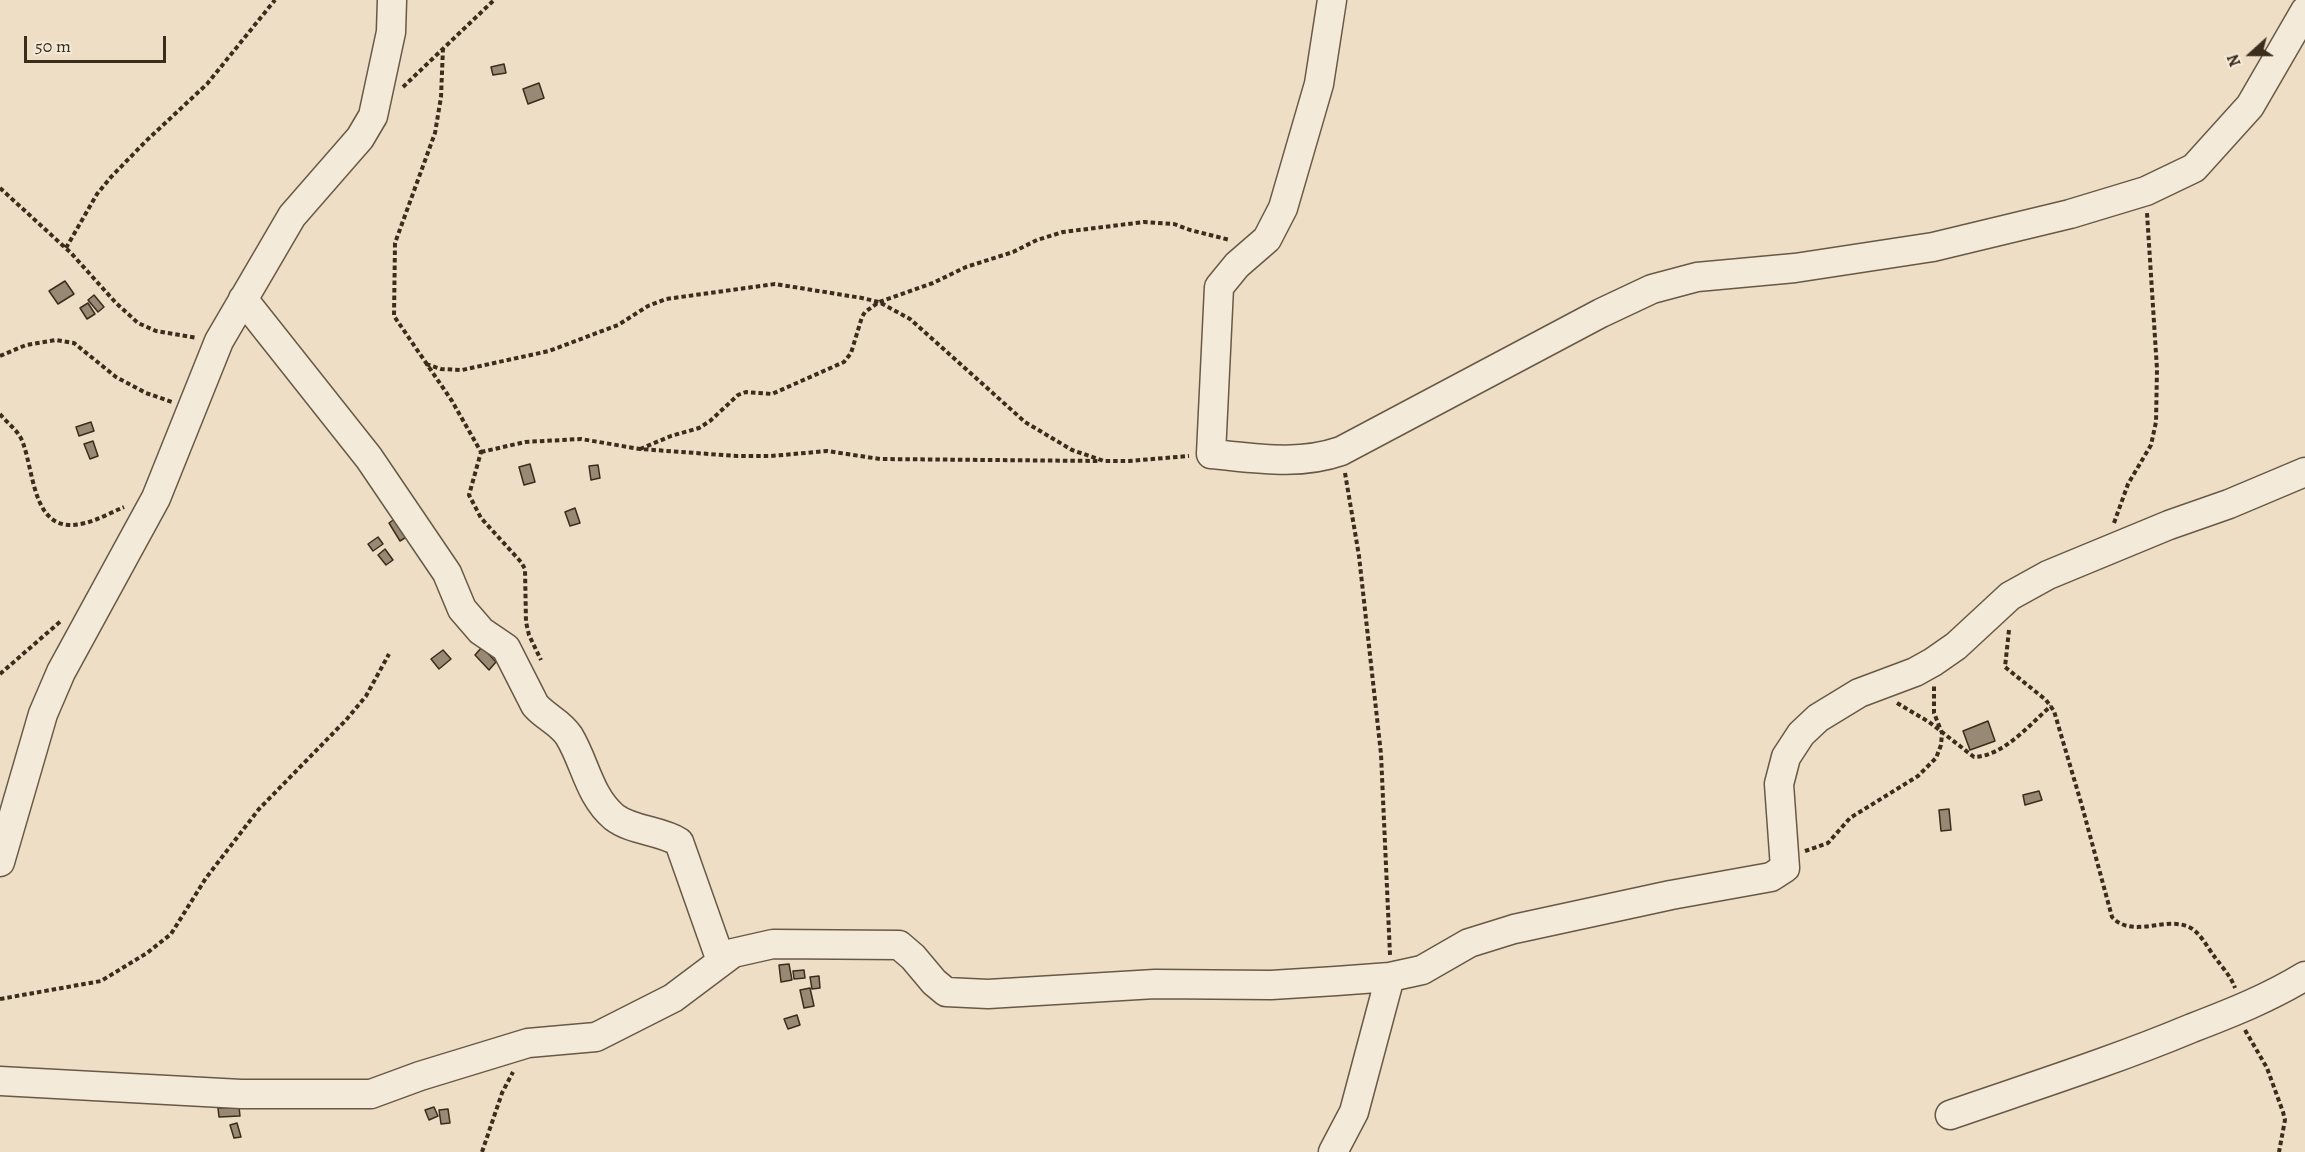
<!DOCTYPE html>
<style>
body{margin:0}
#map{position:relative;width:2305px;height:1152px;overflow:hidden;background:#eddec5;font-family:Alegreya,serif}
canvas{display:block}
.north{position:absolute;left:2221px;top:24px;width:60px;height:60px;-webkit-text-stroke:4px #f3ead9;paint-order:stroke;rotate:249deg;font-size:16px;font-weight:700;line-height:24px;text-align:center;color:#3b2d1c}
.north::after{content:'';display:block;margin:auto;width:21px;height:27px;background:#3b2d1c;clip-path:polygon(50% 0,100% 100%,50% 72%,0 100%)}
.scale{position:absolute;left:24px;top:36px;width:142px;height:27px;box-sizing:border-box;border:3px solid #3b2d1c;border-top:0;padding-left:8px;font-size:18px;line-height:21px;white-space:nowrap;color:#3b2d1c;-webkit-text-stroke:4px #f3ead9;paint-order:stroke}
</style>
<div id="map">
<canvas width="2305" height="1152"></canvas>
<div class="north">N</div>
<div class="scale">50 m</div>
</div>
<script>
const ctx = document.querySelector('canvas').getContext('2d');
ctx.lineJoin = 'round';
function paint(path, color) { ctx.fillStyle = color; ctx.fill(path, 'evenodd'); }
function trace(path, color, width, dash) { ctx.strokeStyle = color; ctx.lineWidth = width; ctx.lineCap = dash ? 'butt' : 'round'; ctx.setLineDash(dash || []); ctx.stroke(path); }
const building = new Path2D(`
 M504 64 506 73 493 75 491 67Z
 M539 83 544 98 528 104 523 89Z
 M65 281 74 294 58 304 49 291Z
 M94 295 104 307 98 312 88 300Z
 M88 303 95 314 87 319 80 308Z
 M91 422 94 431 79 436 76 427Z
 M93 441 98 456 90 459 84 444Z
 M530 464 535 482 524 485 519 467Z
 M598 465 600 478 591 480 589 466Z
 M575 508 580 523 570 526 565 512Z
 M396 518 408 536 400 541 389 523Z
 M378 537 383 544 373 551 368 544Z
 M385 549 393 560 386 565 378 555Z
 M482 647 496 662 489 670 475 655Z
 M443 650 451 659 439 669 431 659Z
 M1988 721 1995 741 1970 750 1963 731Z
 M2039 791 2042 800 2025 805 2023 795Z
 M1949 809 1951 830 1941 831 1939 810Z
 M789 964 792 980 781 982 779 965Z
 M804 970 805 978 794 979 793 971Z
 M819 976 820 988 812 989 810 977Z
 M810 988 814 1006 804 1008 800 990Z
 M797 1015 800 1025 788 1029 784 1019Z
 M239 1107 240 1116 219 1117 218 1108Z
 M434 1107 438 1116 429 1120 425 1110Z
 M448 1109 450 1123 441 1124 439 1110Z
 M237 1123 241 1137 234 1138 230 1125Z`);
paint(building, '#988974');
trace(building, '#3b2d1c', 1.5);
const minor = new Path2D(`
 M1332 0 1319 84 1283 208 1267 239 1237 265 1219 287 1211 454C1255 458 1298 466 1341 451L1601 313 1652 289 1697 277 1795 268 1933 247 2070 214 2146 191 2194 168 2250 106 2305 11
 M243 299 369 458 447 573 462 609 481 631 506 648 535 705C545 717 560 722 569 736 585 762 589 796 614 817 632 831 660 830 679 842L721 961
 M0 862 43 714 61 672 156 498 219 341 292 216 360 138 373 116 391 32 392 0
 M0 1081 241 1094H371L420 1076 528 1043 596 1037 673 998 733 953 773 944 899 945 913 957 934 982 946 992 988 994 1155 984 1271 985 1336 981 1390 977 1422 970 1469 943 1514 929 1671 895 1771 877 1785 868 1779 784 1786 757 1801 734 1818 718 1859 693 1915 672 1933 662 1956 646 2010 596 2048 575 2169 525 2229 504 2305 472
 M1950 1115C2031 1087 2113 1061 2192 1028 2231 1013 2269 998 2305 976
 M1333 1152 1354 1112 1390 977`);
trace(minor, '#685946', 31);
trace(new Path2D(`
 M443 48 441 97 435 133 395 243 394 316 452 401 481 452 469 495 481 518 521 562 525 569 526 622 529 635 541 660
 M403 87 494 0
 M0 188 71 253 116 303 138 323 156 331 197 338
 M66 248 97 194 111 177 146 141 207 84 275 0
 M0 356 26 345 56 340 74 343 116 377 146 393 172 402
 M426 364 441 369 462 370 549 351 618 325 648 306 666 299 775 284 862 298 879 302 910 319 1025 422 1072 450 1104 461H1129L1189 456
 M0 414C8 424 19 431 23 443 35 476 33 537 85 523 98 520 112 512 124 507
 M640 449 671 436 699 428 710 421 738 395 746 392 772 394 844 362 851 353 862 317 865 312 879 302 933 283 966 267 1013 252 1037 240 1063 232 1144 222 1174 224 1190 230 1230 240
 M481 452 525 442 581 439 640 449 737 456H771L827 451 880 459 1100 461
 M1345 473 1359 556 1381 754 1390 955
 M2114 523 2128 484 2151 445 2156 422 2157 369 2147 213
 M2009 630 2005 667 2046 700 2054 711 2082 806 2112 917C2132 939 2165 916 2189 927 2200 932 2207 947 2214 956 2221 966 2231 976 2235 988
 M0 674 62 620
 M1897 703 1929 722 1974 757C2004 756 2030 724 2051 706
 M1805 851 1828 843 1850 818 1918 776 1936 758 1941 745 1942 733 1934 713V686
 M0 999 101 981 147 953 171 934 206 878 259 809 346 720 366 696 389 654
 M2245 1030 2267 1068 2283 1112 2285 1120 2279 1152
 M482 1152 502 1093 513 1072`), '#3b2d1c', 4, [4.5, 3]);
trace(minor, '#f3ead9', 28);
</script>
